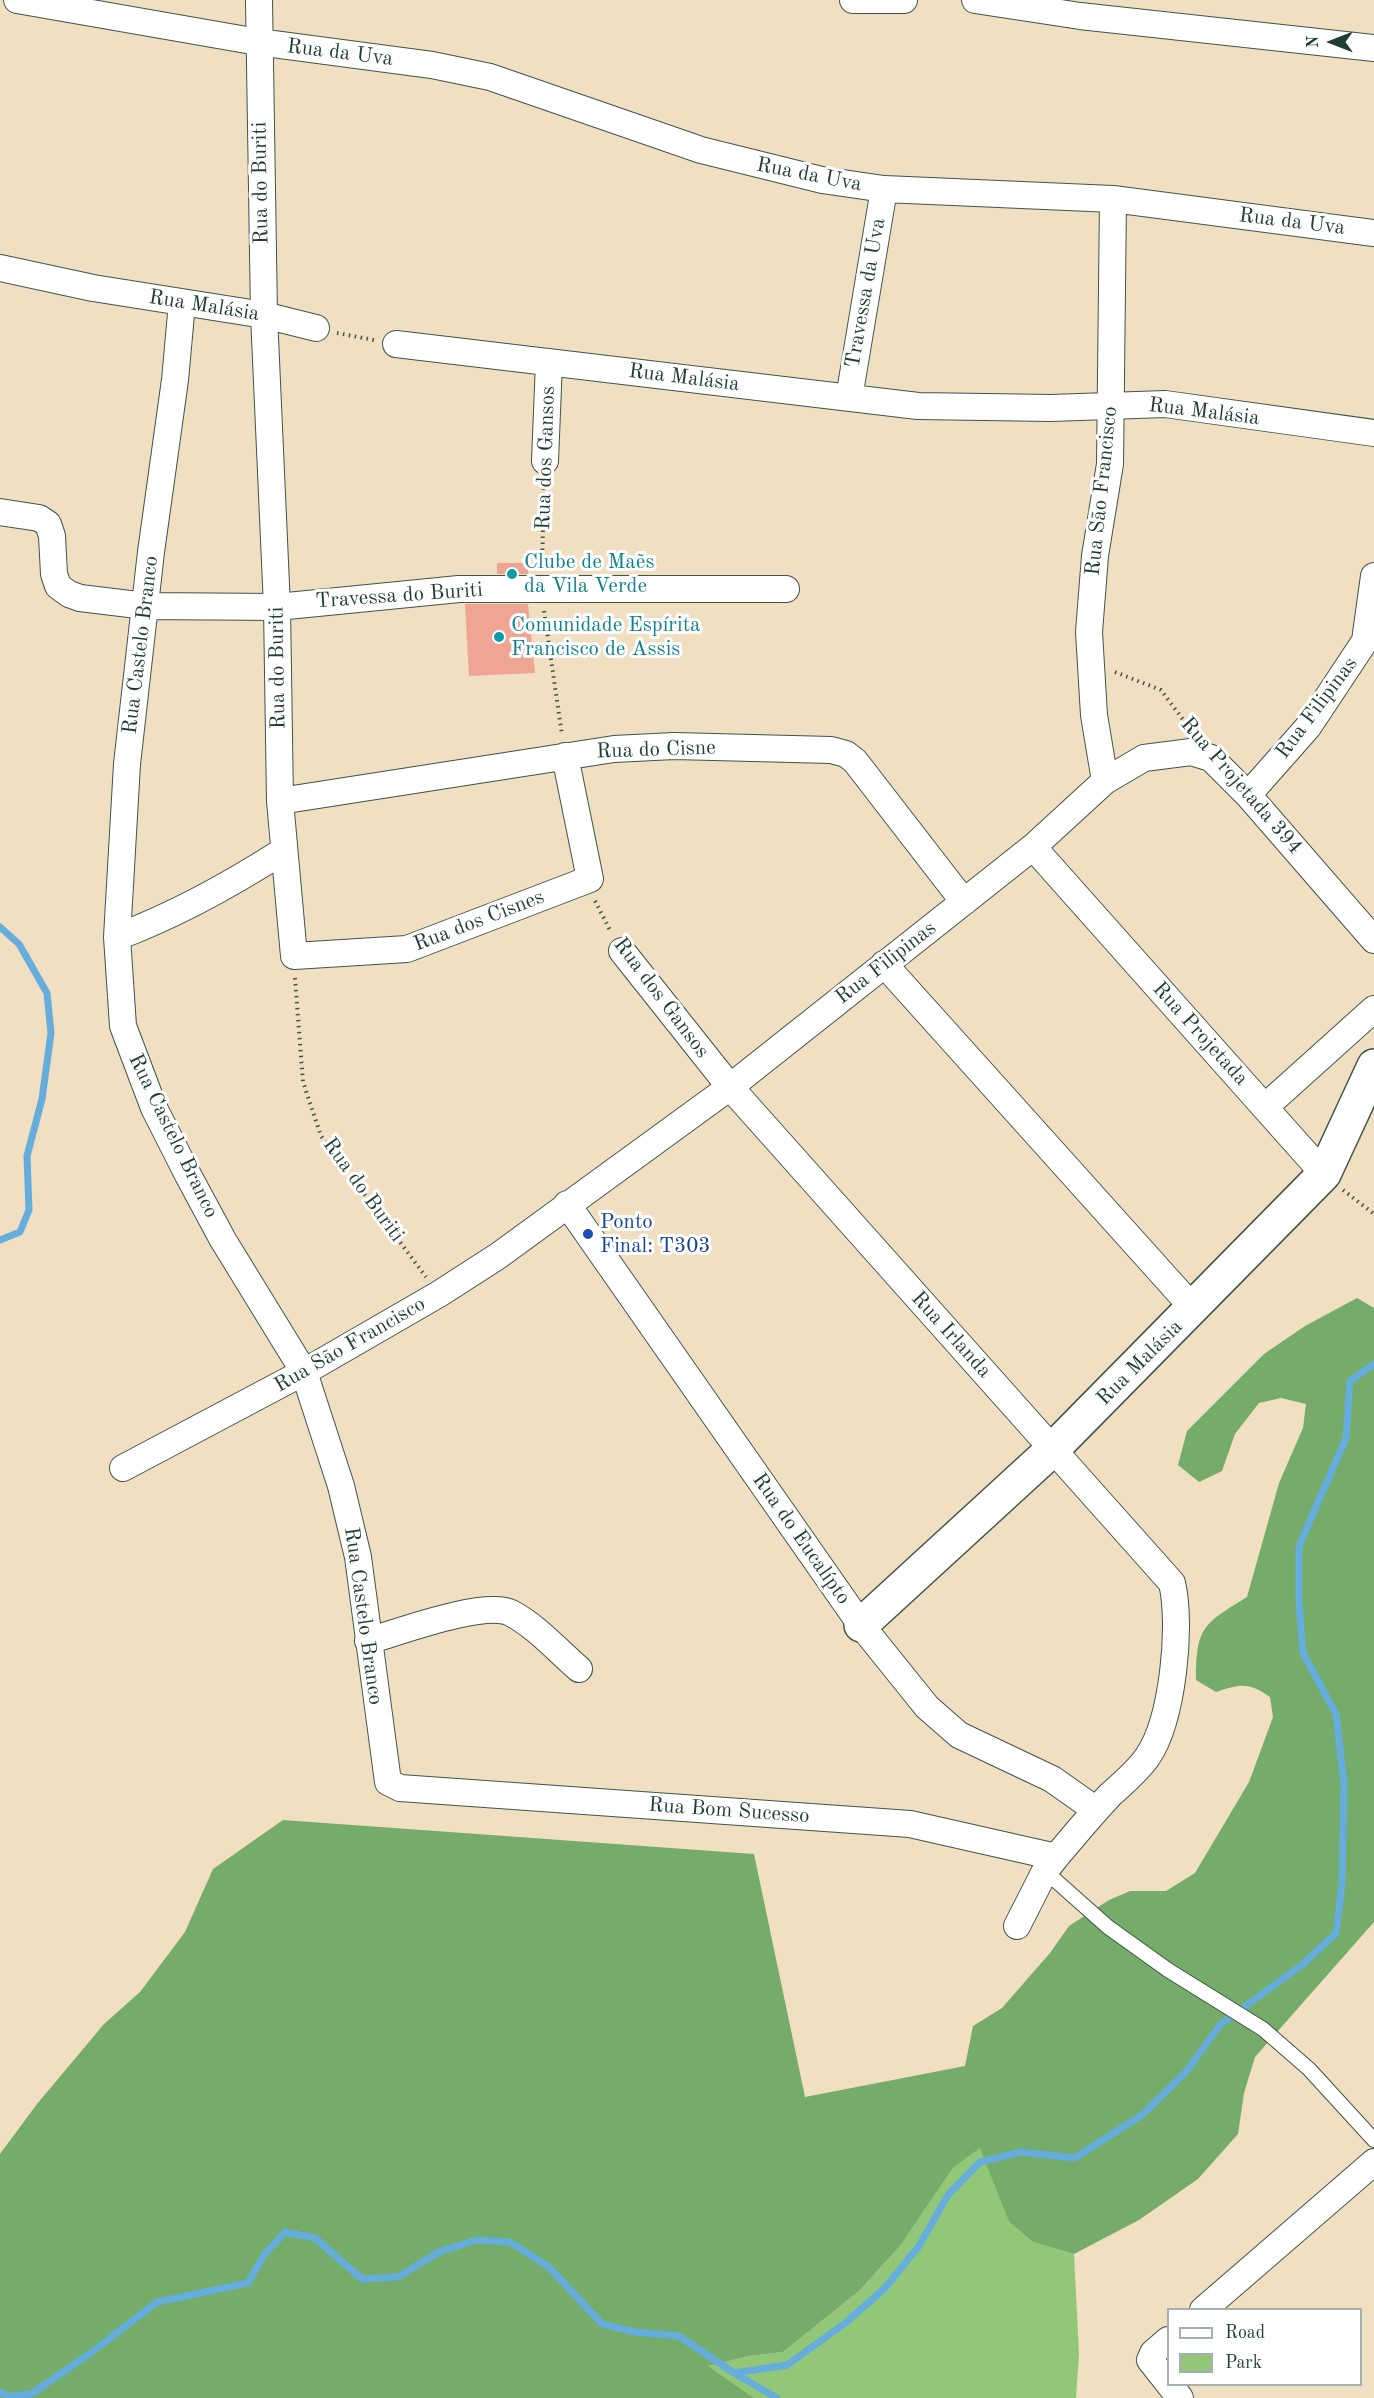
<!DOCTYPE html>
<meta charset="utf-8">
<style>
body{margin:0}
#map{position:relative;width:1374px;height:2398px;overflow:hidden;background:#f1dfc1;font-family:"Old Standard TT",serif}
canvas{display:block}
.legend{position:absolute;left:1167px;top:2308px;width:195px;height:78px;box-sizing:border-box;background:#fff;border:2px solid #a5b1ae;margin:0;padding:8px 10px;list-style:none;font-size:18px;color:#1f3d34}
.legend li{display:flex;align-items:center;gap:12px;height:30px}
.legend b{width:30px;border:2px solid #a5b1ae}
.north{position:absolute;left:1302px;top:12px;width:60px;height:60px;-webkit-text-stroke:4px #fff;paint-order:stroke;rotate:270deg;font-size:16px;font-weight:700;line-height:24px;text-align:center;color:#1f3d34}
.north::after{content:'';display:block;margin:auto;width:21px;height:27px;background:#1f3d34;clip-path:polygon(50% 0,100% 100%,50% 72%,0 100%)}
</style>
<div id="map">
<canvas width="1374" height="2398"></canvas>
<ul class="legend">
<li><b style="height:8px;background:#fff"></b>Road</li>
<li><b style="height:16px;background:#92c779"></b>Park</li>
</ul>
<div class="north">N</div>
</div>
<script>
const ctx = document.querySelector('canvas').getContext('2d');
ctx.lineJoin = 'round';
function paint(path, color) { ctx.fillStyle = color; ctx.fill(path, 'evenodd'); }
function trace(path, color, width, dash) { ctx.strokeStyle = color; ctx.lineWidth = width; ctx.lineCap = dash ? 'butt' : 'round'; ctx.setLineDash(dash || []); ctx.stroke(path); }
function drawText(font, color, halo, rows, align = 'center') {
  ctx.font = font + ' "Old Standard TT",serif'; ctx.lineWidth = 6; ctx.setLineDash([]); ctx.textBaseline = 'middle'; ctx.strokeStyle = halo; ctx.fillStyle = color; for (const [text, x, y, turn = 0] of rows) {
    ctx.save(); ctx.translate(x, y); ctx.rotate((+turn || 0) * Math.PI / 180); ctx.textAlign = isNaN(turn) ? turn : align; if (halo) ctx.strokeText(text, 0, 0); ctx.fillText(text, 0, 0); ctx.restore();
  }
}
paint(new Path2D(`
 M981 2147 1009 2222 1033 2242 1074 2254 1079 2354 1076 2398H754L707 2366 749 2356 783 2352 859 2291 900 2246 953 2168Z`), '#92c779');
paint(new Path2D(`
 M1357 1298 1374 1308V1922L1255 2057 1244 2093 1238 2134 1198 2179 1139 2220 1074 2254 1033 2242 1009 2222 980 2148 953 2168 900 2246 859 2291 783 2352 749 2356 708 2366 754 2398H0V2154L37 2104 104 2024 140 1992 185 1932 213 1869 283 1820 754 1854 805 2097 965 2066 973 2026 1002 2008 1050 1953 1069 1926 1109 1900 1130 1891H1166L1195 1873 1249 1782 1273 1717 1270 1697C1248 1682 1241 1684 1216 1692L1196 1680C1196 1626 1204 1624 1247 1597L1279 1483 1303 1428 1306 1404 1281 1398 1259 1403 1235 1434 1222 1471 1199 1482 1178 1465 1187 1431 1264 1354 1305 1326Z`), '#75ac69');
trace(new Path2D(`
 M0 927 19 944 47 993 51 1033 42 1099 27 1156 29 1210 20 1232 0 1240
 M734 2373 777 2398
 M0 2392 9 2396 31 2394 88 2355 157 2302 248 2283 264 2255 285 2232 315 2238 362 2279 398 2277 439 2252 476 2240 510 2242 549 2267 602 2324 634 2332 679 2336 734 2373 787 2365 844 2324 884 2289 919 2246 948 2195 980 2162 1021 2152 1075 2158 1142 2115 1185 2073 1220 2025 1303 1964 1336 1933 1342 1884 1344 1784 1336 1714 1303 1653 1299 1604V1546L1346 1438 1350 1381 1374 1364`), '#64addc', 7);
paint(new Path2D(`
 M497 563H528V574H497Z
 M465 604H528L535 673 469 676Z`), '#efa494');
const lane = new Path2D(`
 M1045 1871 1108 1927 1168 1970 1263 2029 1309 2069 1374 2140`);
const street = new Path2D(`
 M17 0 258 42 432 65 490 77 701 150 822 180 884 189 1113 199 1374 233
 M259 0 264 315 277 607 280 801 294 956 407 949 590 879 565 756
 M853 0H904
 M975 0 1080 16 1374 48
 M0 268 93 288 264 315 316 328
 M182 303 175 380 151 552 127 764 117 937 123 1026 154 1108 188 1175 223 1240 304 1372 341 1486 358 1557 388 1782 400 1788 910 1824 1056 1857
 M396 344 918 406 1051 408 1165 404 1374 433
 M849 398 884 189
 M545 461 549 362
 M0 512 39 518 48 524 52 536 54 574 58 586 69 594 80 598 146 606 277 607 459 589H786
 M1105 781 1094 715 1089 632 1095 556 1110 464 1113 199
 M1248 795 1308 727 1365 641 1374 576
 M280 801 614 749 674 746 831 750 846 754 855 761 964 902
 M1033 847 1324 1174
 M117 937C176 915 230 885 283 851
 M622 951 730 1087 1172 1583C1182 1625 1173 1719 1148 1756 1139 1770 1123 1783 1110 1795 1091 1815 1074 1836 1056 1857L1045 1871 1017 1926
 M884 964 1194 1309
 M1265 1107 1374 1009
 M567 1204 861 1625 927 1707 959 1735 1052 1779 1096 1810
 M123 1468 304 1372 439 1294 498 1256 730 1087 1033 847 1105 781 1144 758 1191 752 1211 758 1248 795 1374 940
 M368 1641C399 1632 485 1600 511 1613 536 1626 558 1651 579 1669
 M1203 2310 1374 2162
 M1168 2340 1153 2353 1150 2360 1180 2398`);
const secondary = new Path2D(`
 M861 1625 1053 1449 1324 1174 1374 1066`);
trace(lane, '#3e5549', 16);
trace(street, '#3e5549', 28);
trace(secondary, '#3e5549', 36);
trace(new Path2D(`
 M337 333 374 340
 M542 568 544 483
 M544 611 562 735
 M1115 672 1161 690 1190 729
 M595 901 611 932
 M295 978 303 1082 321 1136 426 1277
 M1343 1190 1374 1214`), '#3e5549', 4, [1.5, 4.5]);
trace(lane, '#fff', 14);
trace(street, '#fff', 26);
trace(secondary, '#fff', 33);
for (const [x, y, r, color] of [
 [512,574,6,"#0f9aa8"],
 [499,637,6,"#0f9aa8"],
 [588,1234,6,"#1a4fb4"]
]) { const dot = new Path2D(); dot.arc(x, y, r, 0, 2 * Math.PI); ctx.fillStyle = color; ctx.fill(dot); trace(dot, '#fff', 2); }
drawText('21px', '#1f3d34', '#fff', [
 ["Rua da Uva",340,53,7],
 ["Rua da Uva",809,175,11],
 ["Rua do Buriti",261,183,-91],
 ["Rua da Uva",1292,222,7],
 ["Travessa da Uva",866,293,-80],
 ["Rua Malásia",204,306,9],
 ["Rua Malásia",684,378,7],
 ["Rua Malásia",1204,412,7],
 ["Rua dos Gansos",546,458,-88],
 ["Rua São Francisco",1102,491,-84],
 ["Travessa do Buriti",399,596,-4],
 ["Rua Castelo Branco",141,645,-83],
 ["Rua do Buriti",278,668,-91],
 ["Rua Filipinas",1317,708,-53],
 ["Rua do Cisne",656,750,-2],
 ["Rua Projetada 394",1241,786,49],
 ["Rua dos Cisnes",479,921,-21],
 ["Rua Filipinas",886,963,-38],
 ["Rua dos Gansos",661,998,53],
 ["Rua Projetada",1200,1034,48],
 ["Rua Castelo Branco",173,1136,64],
 ["Rua do Buriti",363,1190,54],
 ["Rua Irlanda",951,1335,48],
 ["Rua São Francisco",350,1345,-30],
 ["Rua Malásia",1140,1363,-45],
 ["Rua do Eucalípto",801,1539,55],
 ["Rua Castelo Branco",363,1616,82],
 ["Rua Bom Sucesso",729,1811,4]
]);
drawText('21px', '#0d838f', '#fff', [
 ["Clube de Maẽs",524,562],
 ["da Vila Verde",524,586],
 ["Comunidade Espírita",511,625],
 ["Francisco de Assis",511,649]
], 'left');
drawText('21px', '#164399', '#fff', [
 ["Ponto",600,1222],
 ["Final: T303",600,1246]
], 'left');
</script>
